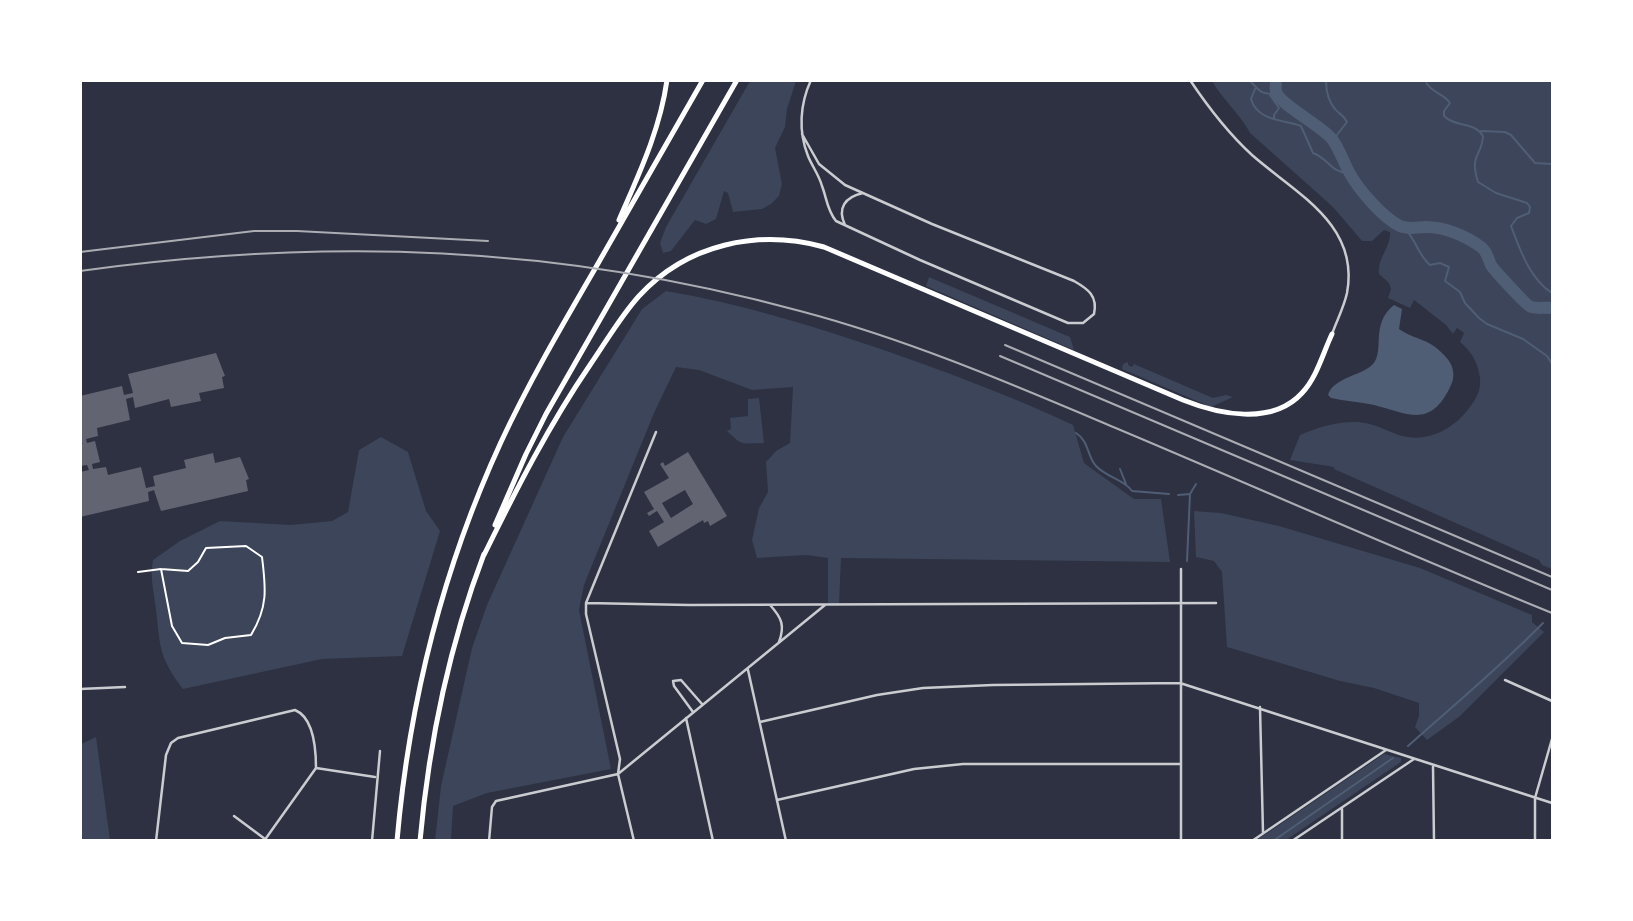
<!DOCTYPE html>
<style>
body{margin:0}
#map{position:relative;width:1633px;height:921px;overflow:hidden;background:#2d3142;font-family:"Sofia Sans Condensed",sans-serif}
canvas{display:block}
.frame{position:absolute;inset:0;border:82px solid #fff;pointer-events:none}
</style>
<div id="map">
<canvas width="1633" height="921"></canvas>
<div class="frame"></div>
</div>
<script>
const ctx = document.querySelector('canvas').getContext('2d');
ctx.lineJoin = 'round';
function paint(path, color) { ctx.fillStyle = color; ctx.fill(path, 'evenodd'); }
function trace(path, color, width, dash) { ctx.strokeStyle = color; ctx.lineWidth = width; ctx.lineCap = dash ? 'butt' : 'round'; ctx.setLineDash(dash || []); ctx.stroke(path); }
paint(new Path2D(`
 M750 81H796L787 109 785 127 775 148 782 184 779 196 771 204 762 209 733 212 728 193 724 191 716 219 706 224 695 220 671 251 663 253 660 243 666 227Z
 M1212 81H1552V569L1542 565 1539 560 1334 469V467L1290 460 1300 435C1317 427 1339 421 1358 422 1373 423 1385 430 1399 435 1424 443 1449 432 1466 412 1476 400 1483 389 1479 373 1477 361 1470 350 1460 342L1464 333 1457 328 1453 334 1446 325 1414 300 1410 308 1388 298 1391 289 1389 283 1379 274C1377 258 1391 247 1390 232L1384 230 1372 241H1362L1333 207 1250 133C1240 114 1223 100 1212 81Z
 M929 277 1070 337 1074 350 926 286Z
 M666 291C739 303 809 325 878 348 944 371 1009 395 1073 425L1084 463 1134 499H1161L1170 562 841 558 839 605H828V558L806 555 757 558 752 540 759 508 768 492 766 462 776 451 790 443 793 387 752 390 699 370 676 367 654 413 584 585 579 610 611 769 487 793 453 806 451 840 435 841 441 786 472 648 487 605 563 437 642 309Z
 M1128 362V365L1132 367 1134 364 1213 398 1226 395 1233 397 1211 407 1122 369 1123 364Z
 M759 398 764 443C739 444 742 445 727 431L731 429 730 418 748 416V399Z
 M381 437 408 452 426 511 440 531 402 656 322 659 183 689C156 654 161 644 155 603 153 585 150 578 153 560L180 541 220 521 291 525 332 521 348 512 359 450Z
 M1194 511 1221 513 1279 526 1420 568 1532 615V622L1544 632 1459 717 1427 740 1415 727 1419 716V703L1374 688 1340 681 1227 647 1222 572 1214 561 1196 557Z
 M96 737 110 840H81V744Z
 M1384 754 1401 758V762L1286 840H1257Z`), '#3c4559');
paint(new Path2D(`
 M1394 305 1402 309 1399 329C1416 341 1428 337 1445 356 1453 364 1456 375 1451 385 1431 429 1409 414 1374 405 1359 402 1345 401 1331 398L1328 395C1333 378 1360 376 1372 365 1386 352 1369 325 1394 305Z`), '#4f5d75');
trace(new Path2D(`
 M1249 80C1259 89 1260 96 1276 93
 M1326 80C1326 91 1328 101 1335 109 1339 114 1344 115 1347 122L1333 140
 M1425 80C1430 93 1444 93 1450 103L1444 111V116C1456 128 1474 121 1483 136 1482 157 1469 153 1478 182L1496 193 1527 203 1530 207 1529 213 1517 218 1511 226C1520 250 1530 279 1552 293
 M1255 89 1251 99C1257 121 1284 120 1301 126L1313 153C1329 159 1330 172 1350 174
 M1270 95 1279 108 1274 115V119
 M1481 131 1505 132 1511 135 1535 163 1552 164
 M1403 227C1416 238 1417 254 1430 265L1440 263 1449 267 1445 281 1460 292 1465 303 1479 318 1487 324 1523 339 1547 356 1552 364
 M1076 433C1089 441 1087 456 1096 466 1106 477 1125 480 1132 491L1169 494
 M1120 469 1126 484
 M1178 495 1190 494 1196 484
 M1187 561 1190 494
 M1408 746C1453 706 1500 667 1543 623
 M1273 841 1393 758`), '#4f5d75', 2);
trace(new Path2D(`
 M1276 80C1276 84 1275 88 1276 91 1278 104 1321 125 1332 139 1339 148 1343 161 1349 172 1358 189 1383 218 1400 226 1409 230 1417 227 1426 227 1445 227 1466 236 1481 247 1487 251 1488 259 1491 265 1493 269 1527 306 1531 307 1539 309 1545 307 1552 308`), '#4f5d75', 12);
paint(new Path2D(`
 M216 353 225 376 222 377 224 388 199 393 201 401 171 407 169 399 135 408 133 397 126 399 130 420 97 428 98 436 86 439 87 443 95 441 100 462 92 464 93 469 106 467 108 475 141 467 146 488 155 486 153 476 186 468 184 460 213 453 215 463 240 457 249 479 246 480 248 491 161 511 154 490 148 492 149 501 80 517V472L89 470 87 465 80 466V444H83L80 441V396L122 386 124 395 133 393 128 374Z
 M688 452 727 516 710 526 708 521 704 523 703 520 658 547 649 531 664 522 657 511 649 516 647 513 654 509 644 492 669 478 660 464 663 462 665 466ZM685 490 693 504 671 518 662 503Z`), '#626471');
trace(new Path2D(`
 M138 572 161 569 172 626 182 643 208 645 225 638 251 635C268 607 266 589 262 557L246 546 206 548 198 562 188 571 161 569`), '#fff', 2);
trace(new Path2D(`
 M1190 80C1208 107 1228 133 1252 155 1295 193 1360 224 1347 293 1344 307 1337 320 1332 334
 M802 134 819 164 845 185 932 224 1074 281C1088 289 1098 296 1094 314L1083 323H1068L920 260 836 221C827 210 827 199 822 186 819 175 812 166 808 156 798 131 800 104 811 80
 M845 225C837 208 845 197 863 193
 M586 603 689 605 1216 603
 M770 605C782 618 785 626 779 642
 M748 670 786 841
 M1505 680 1552 701
 M80 689 125 687
 M1260 707 1263 833
 M693 712 674 686 673 681 681 680 702 704
 M686 718 713 841
 M760 722 877 695 923 688 993 685 1180 683 1552 803
 M1433 767 1434 841
 M316 768 375 777
 M777 800 914 769 963 764H1180
 M1342 809V841
 M234 816 265 839
 M156 841 166 755 171 743 178 738 295 710C314 718 316 750 316 768
 M264 841 316 768
 M372 841 380 751
 M489 841 492 807 496 801 618 774 825 605
 M634 841 618 774 620 759 586 614V603L656 432
 M1181 841V569
 M1252 841 1386 750
 M1292 841 1414 759
 M1535 841V798L1552 739`), '#caccd0', 2.5);
trace(new Path2D(`
 M619 220C639 174 660 130 667 80
 M495 525 526 454 546 414 737 80
 M484 555C516 490 549 425 590 365 606 342 620 317 639 296 687 244 757 229 824 247L1183 400C1218 414 1272 426 1302 393 1317 377 1323 353 1332 334
 M397 841C409 703 443 568 501 442 528 384 560 329 592 274 629 210 666 145 703 80
 M420 841C429 742 449 646 484 554`), '#fff', 5);
trace(new Path2D(`
 M80 252 254 231H297L488 241
 M80 271C328 237 558 245 800 311 910 340 1014 385 1118 429 1263 490 1407 554 1552 613
 M1005 345 1552 577
 M1000 356 1552 590`), '#abadb3', 2);
</script>
